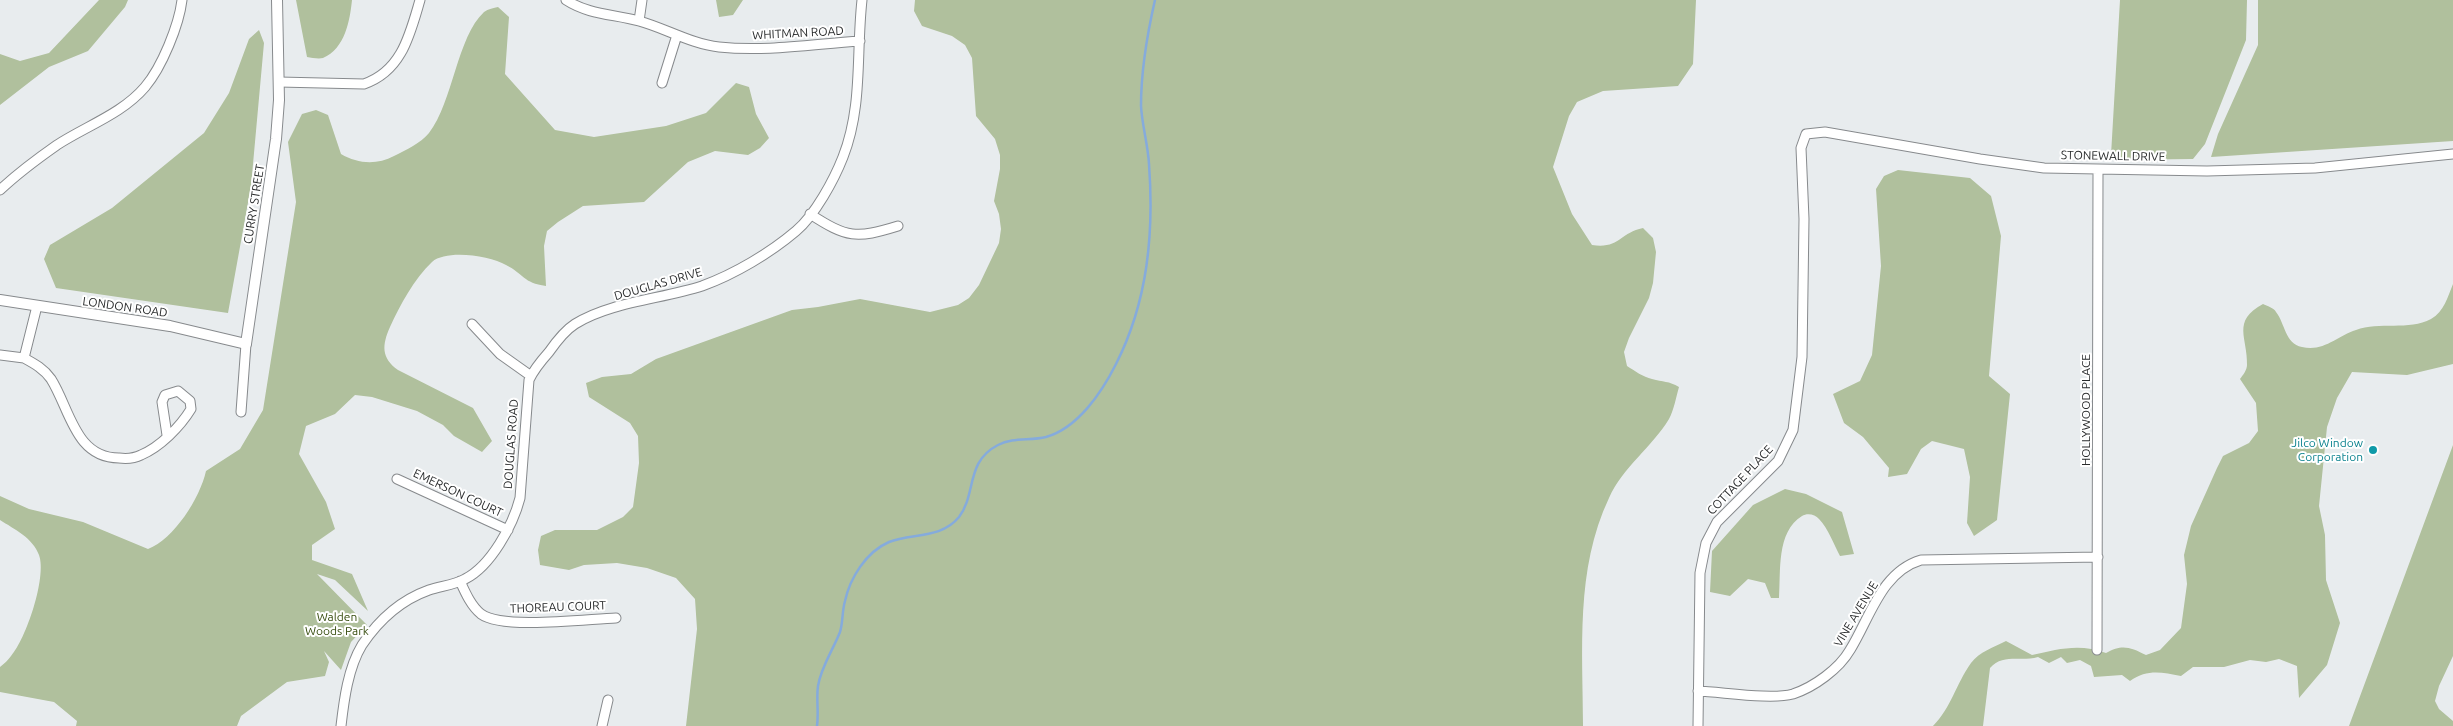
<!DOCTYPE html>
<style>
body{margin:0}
canvas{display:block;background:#e8ecee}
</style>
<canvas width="2453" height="726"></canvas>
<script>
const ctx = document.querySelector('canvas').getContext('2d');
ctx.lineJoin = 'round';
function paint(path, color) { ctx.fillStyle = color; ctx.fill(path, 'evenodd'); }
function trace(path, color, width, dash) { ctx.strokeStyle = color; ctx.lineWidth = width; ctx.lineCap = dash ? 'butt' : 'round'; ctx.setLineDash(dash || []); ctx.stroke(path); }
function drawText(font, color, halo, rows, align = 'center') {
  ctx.font = font + ' Ubuntu,sans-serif'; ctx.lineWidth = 4; ctx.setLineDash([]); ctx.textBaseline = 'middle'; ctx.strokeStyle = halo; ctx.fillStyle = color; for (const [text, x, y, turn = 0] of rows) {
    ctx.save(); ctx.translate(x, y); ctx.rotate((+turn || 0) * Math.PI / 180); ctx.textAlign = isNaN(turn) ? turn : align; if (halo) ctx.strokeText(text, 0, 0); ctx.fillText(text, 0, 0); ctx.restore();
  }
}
paint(new Path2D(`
 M99 0H128L125 7 88 51 49 67 0 105V54L20 61 49 53Z
 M296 0H352C350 20 345 49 323 58 319 59 312 58 307 57Z
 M716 0H743L733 15 719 17Z
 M915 0H1696L1693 64 1678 86 1603 91 1577 102 1569 116 1553 167 1572 214 1592 245C1620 249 1619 233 1643 228L1653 238 1656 252 1653 283 1649 298 1629 338 1624 352 1627 366C1635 371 1643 377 1652 379 1663 382 1669 381 1679 387 1676 397 1674 410 1669 419 1652 447 1623 467 1609 498 1575 570 1583 649 1583 726H686L697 629 695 599 676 578 647 568 617 563 584 565 569 570 540 565 538 550 541 536 555 530H597L623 517 633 507 639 463 638 436 630 423 589 397 586 383 602 377 631 374 656 359 792 310 818 307 860 299 930 312 958 305 969 298 979 285 999 243 1001 229 999 214 994 201 1000 169V155L995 139 976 116 972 58 965 45 952 36 922 26 914 11Z
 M2120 0H2247L2246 40 2205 144 2193 159 2113 160 2111 155Z
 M2258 0H2453V141L2211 157 2218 134 2258 45Z
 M498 7 509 17 505 74 555 130 594 137 666 126 706 113 736 83 749 87 756 114 769 138 760 148 748 155 715 151 688 162 644 202 583 206 558 222 547 231 544 246 546 286C523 283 524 274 506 265 490 256 447 249 432 262 414 279 400 305 390 327 382 345 381 358 398 370L473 408 492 441 482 452 454 436 443 425 417 411 372 397 355 395 335 414 306 426 299 454 326 502 335 529 312 545V560L352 574 368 611 335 580 317 574 367 625 351 642 341 670 324 651 329 662 325 676 287 682 241 716 237 726H76L77 721 54 702 0 692V667C4 664 8 660 11 656 26 639 47 577 39 555 33 538 14 529 0 520V496L29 509 83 522 148 549C174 539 200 498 206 471L240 449 263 410 296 202 288 142 302 114 316 110 328 115 341 154C358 164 377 165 394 156 406 150 421 143 429 133 453 102 457 37 484 12 488 9 494 8 498 7Z
 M259 30 264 43 251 186 228 313 56 288 44 259 50 245 112 208 204 133 229 93 249 39Z
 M1898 170 1970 178 1991 196 2001 236 1989 376 2010 394 1997 520 1974 536 1967 523 1970 477 1964 449 1932 441 1921 449 1907 474 1888 477 1889 468 1863 437 1844 423 1833 394 1860 381 1872 355 1881 266 1876 189 1884 176Z
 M2453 284V364L2407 375 2352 372 2337 398 2327 427 2319 506 2325 535 2326 580 2340 623 2327 665 2299 698 2297 666 2279 659 2266 662 2250 660 2224 667H2193L2181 676C2161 672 2147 669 2130 681L2122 675 2094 677 2091 666 2080 660 2067 663 2061 657 2049 663 2038 657C2021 662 2003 653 1990 668L1983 726H1933C1951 708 1956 684 1971 663 1979 652 1994 647 2006 641L2032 655C2058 649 2080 643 2106 653 2122 644 2130 647 2146 655L2160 650 2181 628 2187 584 2184 555 2191 526 2217 468 2223 456 2249 443 2258 431 2256 403 2240 379C2243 375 2247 370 2247 365 2248 338 2231 321 2263 304 2267 306 2274 308 2276 312 2285 323 2285 344 2302 347 2324 352 2337 336 2356 330 2379 321 2409 331 2431 319 2444 312 2448 296 2453 284Z
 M2453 445V656L2439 686 2435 701 2439 709 2453 721V726H2349Z
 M1785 489 1806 494 1842 512 1854 554 1840 556C1834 545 1828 528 1819 519 1815 514 1807 513 1802 516 1776 532 1781 572 1779 598H1771L1765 583 1748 579 1730 596 1710 592 1712 551 1753 505Z`), '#b0c09d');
trace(new Path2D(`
 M817 726C819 712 816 699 818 686 821 667 833 650 840 632 843 623 842 611 845 601 850 578 866 552 889 542 912 533 941 539 959 517 977 493 965 462 998 445 1013 437 1030 441 1046 437 1078 428 1102 392 1116 364 1148 301 1154 233 1149 164 1148 145 1142 125 1141 106 1141 70 1147 35 1155 0`), '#85abdc', 2.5);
const minor = new Path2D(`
 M566 0C589 15 614 14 639 21 665 28 691 44 719 47 766 52 813 44 860 41
 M639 21 642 0
 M279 82 364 84C402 71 410 34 420 0
 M662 83 677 35
 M0 190C17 174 37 159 57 145 86 126 122 114 145 87 162 67 179 25 182 0
 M810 214C847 238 856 239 898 226
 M37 306 24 358C35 364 44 369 51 379 70 409 75 458 119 458 127 459 133 459 141 455 160 447 180 427 191 409L190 401 178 391 165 395 162 402 167 435
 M472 324 500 354 531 376
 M0 355 24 358
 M241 412 246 344
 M397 479 508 530
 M460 581C465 592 471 606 481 614 503 630 587 619 616 618
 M2097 650 2098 170
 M1698 691C1723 692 1771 700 1793 694 1814 687 1839 669 1850 650 1870 618 1881 572 1921 560L2098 557
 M341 726C344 700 348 668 362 645 378 621 401 600 429 590 441 586 454 585 465 579 491 566 513 525 520 498L529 380C534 369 541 361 549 352 556 342 564 331 575 324 610 302 662 299 702 286 735 274 770 253 796 231 815 215 834 180 843 157 863 106 856 54 862 0
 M602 726 608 700
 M1698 726 1700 573 1706 543 1717 522 1778 461 1793 430 1802 357 1804 219 1801 148 1806 134 1825 132 1980 159 2044 168 2207 171 2315 168 2453 154`);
const tertiary = new Path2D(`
 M0 300 170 326 246 344 276 139 279 100 277 0`);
trace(minor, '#878a8d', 11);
trace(tertiary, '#878a8d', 12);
trace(minor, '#fff', 9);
trace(tertiary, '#fff', 10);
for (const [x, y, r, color] of [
 [2373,450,5,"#0f9aa8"]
]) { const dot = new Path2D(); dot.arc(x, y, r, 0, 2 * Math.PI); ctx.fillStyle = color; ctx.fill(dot); trace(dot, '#fff', 2); }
drawText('12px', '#292b2c', '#fff', [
 ["WHITMAN ROAD",798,33,-3],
 ["STONEWALL DRIVE",2113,156,1],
 ["CURRY STREET",254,204,-81],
 ["DOUGLAS DRIVE",658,284,-16],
 ["LONDON ROAD",125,307,8],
 ["HOLLYWOOD PLACE",2086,410,-90],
 ["DOUGLAS ROAD",511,444,-86],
 ["COTTAGE PLACE",1740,480,-47],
 ["EMERSON COURT",458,493,25],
 ["THOREAU COURT",558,607,-2],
 ["VINE AVENUE",1856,614,-59]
]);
drawText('12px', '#0d838f', '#fff', [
 ["Jilco Window",2363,443],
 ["Corporation",2363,457]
], 'right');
drawText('12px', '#364c0e', '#fff', [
 ["Walden",337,617],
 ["Woods Park",337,631]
]);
</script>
